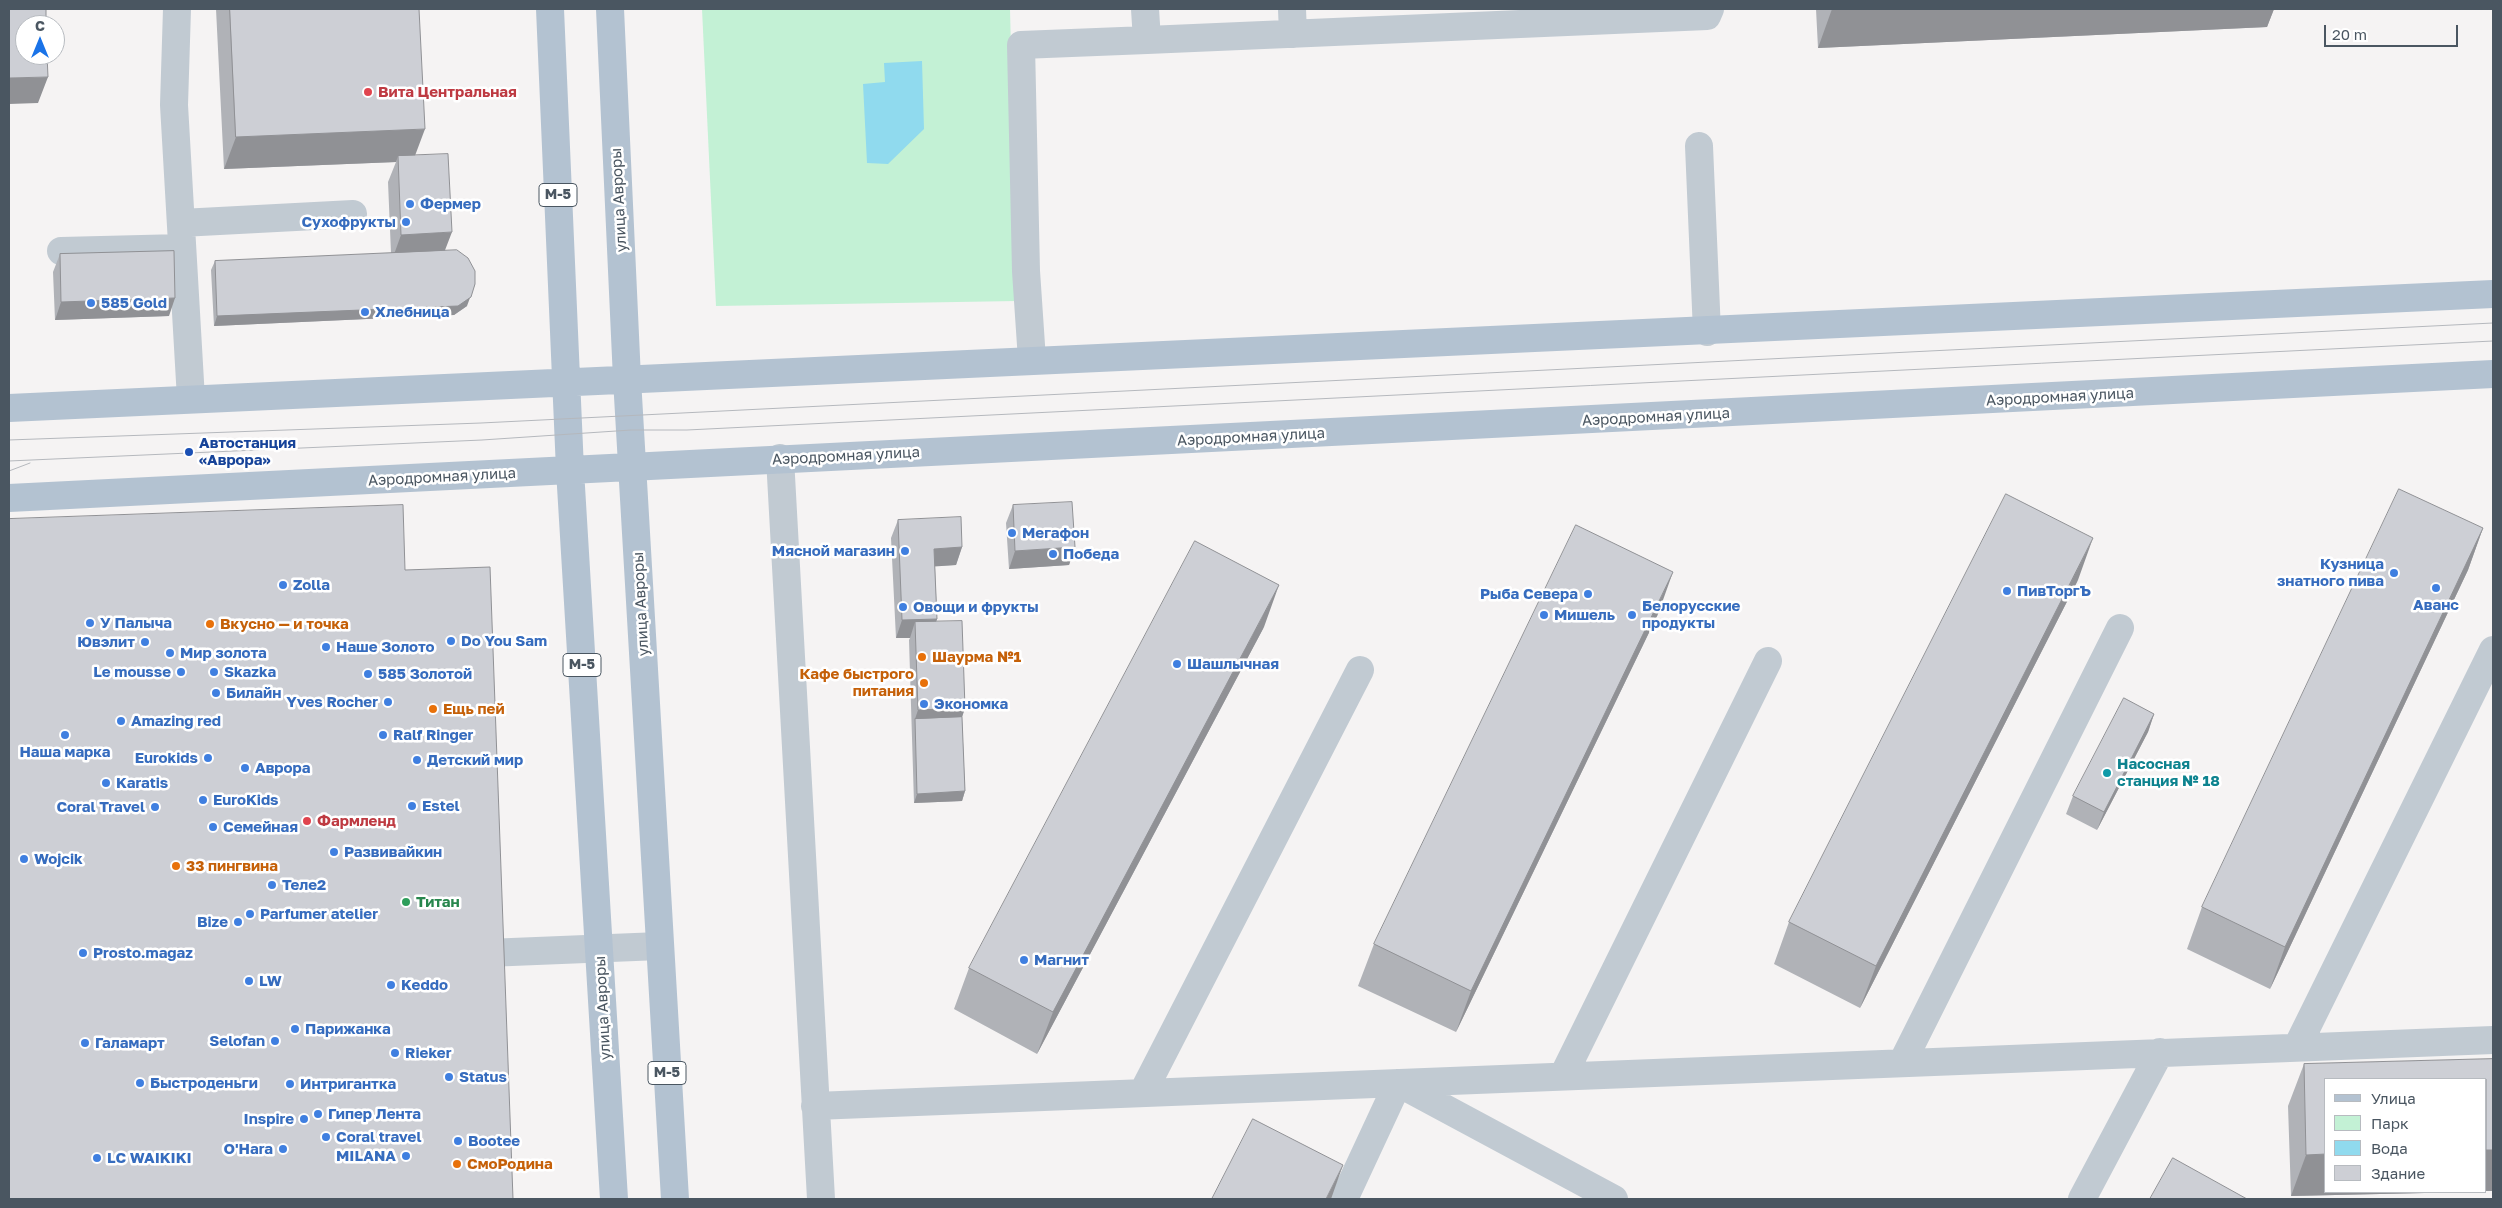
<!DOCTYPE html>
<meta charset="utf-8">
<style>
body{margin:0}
#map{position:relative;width:2502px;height:1208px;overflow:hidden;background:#f5f3f3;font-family:"Golos Text",sans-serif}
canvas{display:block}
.frame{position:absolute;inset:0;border:10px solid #4a5661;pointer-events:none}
.legend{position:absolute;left:2324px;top:1078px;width:162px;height:115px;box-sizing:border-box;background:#fff;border:1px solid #b7bbc0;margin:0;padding:6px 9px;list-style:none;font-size:15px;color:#4a5661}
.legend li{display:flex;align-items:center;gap:10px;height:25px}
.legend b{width:25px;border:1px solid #b7bbc0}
.north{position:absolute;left:15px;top:15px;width:50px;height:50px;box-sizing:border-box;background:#fff;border:1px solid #b7bbc0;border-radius:50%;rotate:0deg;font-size:14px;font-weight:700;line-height:20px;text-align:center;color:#4a5661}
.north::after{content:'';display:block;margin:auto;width:18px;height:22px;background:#1a73e8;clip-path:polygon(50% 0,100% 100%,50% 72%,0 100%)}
.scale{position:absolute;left:2324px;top:25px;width:134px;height:22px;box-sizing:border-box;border:2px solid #4a5661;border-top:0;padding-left:6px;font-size:15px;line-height:18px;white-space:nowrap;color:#4a5661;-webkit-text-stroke:4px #fff;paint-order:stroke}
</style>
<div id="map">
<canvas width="2502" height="1208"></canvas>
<div class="frame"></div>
<ul class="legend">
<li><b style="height:6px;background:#b3c2d1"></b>Улица</li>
<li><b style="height:14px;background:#c3f1d5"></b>Парк</li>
<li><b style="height:14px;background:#90daee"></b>Вода</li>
<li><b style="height:14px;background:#cdcfd5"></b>Здание</li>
</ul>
<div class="north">С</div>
<div class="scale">20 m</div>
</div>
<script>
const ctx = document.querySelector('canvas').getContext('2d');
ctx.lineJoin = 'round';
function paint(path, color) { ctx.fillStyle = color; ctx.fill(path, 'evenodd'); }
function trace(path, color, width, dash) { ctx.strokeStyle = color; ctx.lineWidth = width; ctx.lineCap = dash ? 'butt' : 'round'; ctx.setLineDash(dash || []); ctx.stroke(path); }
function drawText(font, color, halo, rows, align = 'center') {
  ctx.font = font + ' "Golos Text",sans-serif'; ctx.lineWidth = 5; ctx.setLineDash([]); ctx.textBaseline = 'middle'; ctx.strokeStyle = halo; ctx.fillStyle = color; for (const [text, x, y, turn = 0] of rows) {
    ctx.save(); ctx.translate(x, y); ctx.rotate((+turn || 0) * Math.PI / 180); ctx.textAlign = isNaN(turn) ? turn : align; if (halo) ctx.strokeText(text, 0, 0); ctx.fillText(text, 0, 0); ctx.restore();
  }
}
paint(new Path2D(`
 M702 9H1010L1017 301 716 306Z`), '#c3f1d5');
paint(new Path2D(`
 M922 61 924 129 888 164 867 163 863 84 885 82 884 63Z`), '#90daee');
trace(new Path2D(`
 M177 9 174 105 191 399
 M1292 9 1293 34
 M1147 40 1707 16 1710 9
 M1699 146 1707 332
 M181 223 353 214
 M61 251 182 248
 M1032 360 1026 271 1021 45 1147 40 1145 9
 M780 458 821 1199
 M487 953 660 946
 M2297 1047 2493 650
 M1902 1063 2120 628
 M1563 1076 1768 661
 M1143 1092 1360 670
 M815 1106 2493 1040
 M1344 1199 1398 1083 1614 1199
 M2082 1199 2160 1052`), '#c1cad2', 28);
trace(new Path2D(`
 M550 9 570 470 614 1199
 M610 9 627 379 675 1199
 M9 408C837 368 1665 334 2493 294
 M9 498 2493 374`), '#b3c2d1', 28);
trace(new Path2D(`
 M9 440 481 423 2493 323
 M9 461 482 440 631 430H687L2493 341
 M9 471 30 463`), '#b5b8bd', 1);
paint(new Path2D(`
 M216 9H419L415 155 445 250 467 306 454 315 214 326 211 270 215 261 391 253 388 182 396 162 224 169Z
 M1816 9H2274L2267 27 1818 48Z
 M60 254 169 316 55 320 53 272Z
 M1013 505 1075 547 1069 565 1009 569 1006 523Z
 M898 520 962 547 956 565 935 566 937 619 936 622 965 708 962 717 965 791 962 801 914 803 909 640 910 638H896L891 538Z
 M2483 528 2468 570 2270 989 2187 949 2202 907Z
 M2078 580 1860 1008 1774 964 1789 922Z
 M1658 614 1456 1032 1358 986 1374 944Z
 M1264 627 1037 1054 954 1009 969 968Z
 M2154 714 2148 732 2097 830 2066 814 2073 796Z
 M2493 1059V1191H2486V1079H2326V1192H2469L2291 1196 2288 1106 2304 1064Z`), '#b0b2b7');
paint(new Path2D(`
 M1832 9H2274L2267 27 1818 48Z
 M48 77 38 103 9 104V78Z
 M425 129 413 161 398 156 396 162 224 169 236 137Z
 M452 232 442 258 392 260 401 235Z
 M475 284 467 306 454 315 214 326 217 316Z
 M175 298 169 316 55 320 61 302Z
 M2483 528 2468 570 2270 989 2285 947Z
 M2093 538 2078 580 1860 1008 1876 966Z
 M962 547 956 565 927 567 934 549Z
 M1075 547 1069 565 1009 569 1015 551Z
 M1673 572 1658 614 1456 1032 1471 991Z
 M1279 585 1264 627 1037 1054 1053 1012Z
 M937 619 931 637 915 622 910 638H896L902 620Z
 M965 708 959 726 915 719 918 710Z
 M2154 714 2148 732 2097 830 2104 812Z
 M965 791 962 801 914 803 917 794Z
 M2486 1150H2493V1191H2486Z
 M2326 1154V1192H2469L2291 1196 2306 1155Z
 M1343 1165 1331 1199H1326Z`), '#909195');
const building = new Path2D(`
 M9 9H46V25H25V55H47L48 77 9 78Z
 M230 9H419L425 129 236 137Z
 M448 154 452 232 401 235 398 156Z
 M457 250 468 258 475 271V284L471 297 458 306 217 316 215 261Z
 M174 251 175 298 61 302 60 254Z
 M2399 489 2483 528 2285 947 2202 907Z
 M2006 494 2093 538 1876 966 1789 922Z
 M1072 502 1075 547 1015 551 1013 505Z
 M403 505 405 570 490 567 513 1199H9V519Z
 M961 517 962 547 934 549 937 619 902 620 898 520Z
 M1576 525 1673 572 1471 991 1374 944Z
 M1195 541 1279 585 1053 1012 969 968Z
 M962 621 965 708 918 710 915 622Z
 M2124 698 2154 714 2104 812 2073 796Z
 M962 717 965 791 917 794 915 719Z
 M2493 1059V1150H2486V1079H2326V1154L2306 1155 2304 1064Z
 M1253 1119 1343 1165 1326 1199H1212Z
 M2173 1158 2247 1199H2150Z`);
paint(building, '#cdcfd5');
trace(building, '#909195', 1);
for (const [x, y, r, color] of [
 [368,92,5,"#e0444e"],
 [410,204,5,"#3f7fe0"],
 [406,222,5,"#3f7fe0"],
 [91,303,5,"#3f7fe0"],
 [365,312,5,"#3f7fe0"],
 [189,452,5,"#1a4fb4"],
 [1012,533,5,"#3f7fe0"],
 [905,551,5,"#3f7fe0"],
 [1053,554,5,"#3f7fe0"],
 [2394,573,5,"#3f7fe0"],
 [283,585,5,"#3f7fe0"],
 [2436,588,5,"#3f7fe0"],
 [2007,591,5,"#3f7fe0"],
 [1588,594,5,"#3f7fe0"],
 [903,607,5,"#3f7fe0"],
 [1544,615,5,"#3f7fe0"],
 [1632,615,5,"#3f7fe0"],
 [90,623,5,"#3f7fe0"],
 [210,624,5,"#e8710a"],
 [451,641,5,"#3f7fe0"],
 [145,642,5,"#3f7fe0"],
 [326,647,5,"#3f7fe0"],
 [170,653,5,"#3f7fe0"],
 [922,657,5,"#e8710a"],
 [1177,664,5,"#3f7fe0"],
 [181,672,5,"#3f7fe0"],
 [214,672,5,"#3f7fe0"],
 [368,674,5,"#3f7fe0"],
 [924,683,5,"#e8710a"],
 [216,693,5,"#3f7fe0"],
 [388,702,5,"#3f7fe0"],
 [924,704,5,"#3f7fe0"],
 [433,709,5,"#e8710a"],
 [121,721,5,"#3f7fe0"],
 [65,735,5,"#3f7fe0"],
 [383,735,5,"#3f7fe0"],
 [208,758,5,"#3f7fe0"],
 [417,760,5,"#3f7fe0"],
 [245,768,5,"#3f7fe0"],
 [2107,773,5,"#0f9aa8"],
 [106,783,5,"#3f7fe0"],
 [203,800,5,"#3f7fe0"],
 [412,806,5,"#3f7fe0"],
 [155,807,5,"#3f7fe0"],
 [307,821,5,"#e0444e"],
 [213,827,5,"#3f7fe0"],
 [334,852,5,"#3f7fe0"],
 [24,859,5,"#3f7fe0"],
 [176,866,5,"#e8710a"],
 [272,885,5,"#3f7fe0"],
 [406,902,5,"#2e9e5b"],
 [250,914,5,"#3f7fe0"],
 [238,922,5,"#3f7fe0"],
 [83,953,5,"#3f7fe0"],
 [1024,960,5,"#3f7fe0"],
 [249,981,5,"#3f7fe0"],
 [391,985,5,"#3f7fe0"],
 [295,1029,5,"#3f7fe0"],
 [275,1041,5,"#3f7fe0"],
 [85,1043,5,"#3f7fe0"],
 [395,1053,5,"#3f7fe0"],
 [449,1077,5,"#3f7fe0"],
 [140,1083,5,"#3f7fe0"],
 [290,1084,5,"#3f7fe0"],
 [318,1114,5,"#3f7fe0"],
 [304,1119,5,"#3f7fe0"],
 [326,1137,5,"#3f7fe0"],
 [458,1141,5,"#3f7fe0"],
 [283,1149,5,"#3f7fe0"],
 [406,1156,5,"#3f7fe0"],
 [97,1158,5,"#3f7fe0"],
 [457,1164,5,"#e8710a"]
]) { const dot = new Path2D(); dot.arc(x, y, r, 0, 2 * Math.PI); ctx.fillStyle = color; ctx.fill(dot); trace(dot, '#fff', 2); }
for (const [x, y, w] of [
 [558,195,38],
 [582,665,38],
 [667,1073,38]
]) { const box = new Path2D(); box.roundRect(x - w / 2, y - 11.5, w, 23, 4); ctx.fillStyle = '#fff'; ctx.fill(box); trace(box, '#4a5661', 1); }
drawText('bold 14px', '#4a5661', null, [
 ["М-5",558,195],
 ["М-5",582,665],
 ["М-5",667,1073]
]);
drawText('bold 15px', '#be3a42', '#fff', [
 ["Вита Центральная",378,92],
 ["Фармленд",317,821]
], 'left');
drawText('15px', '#4a5661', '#fff', [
 ["улица Авроры",619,200,-93],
 ["Аэродромная улица",2060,397,-3],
 ["Аэродромная улица",1656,417,-3],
 ["Аэродромная улица",1251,437,-3],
 ["Аэродромная улица",846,456,-3],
 ["Аэродромная улица",442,477,-3],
 ["улица Авроры",641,604,-93],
 ["улица Авроры",603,1008,-93]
]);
drawText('bold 15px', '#366cbe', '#fff', [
 ["Фермер",420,204],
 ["Сухофрукты",396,222,"right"],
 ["585 Gold",101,303],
 ["Хлебница",375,312],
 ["Мегафон",1022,533],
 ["Мясной магазин",895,551,"right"],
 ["Победа",1063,554],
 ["Кузница",2384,564,"right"],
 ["знатного пива",2384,581,"right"],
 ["Zolla",293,585],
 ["ПивТоргЪ",2017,591],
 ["Рыба Севера",1578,594,"right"],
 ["Аванс",2436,605,"center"],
 ["Белорусские",1642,606],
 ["продукты",1642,623],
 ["Овощи и фрукты",913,607],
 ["Мишель",1554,615],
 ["У Палыча",100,623],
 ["Do You Sam",461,641],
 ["Ювэлит",135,642,"right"],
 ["Наше Золото",336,647],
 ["Мир золота",180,653],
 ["Шашлычная",1187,664],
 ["Le mousse",171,672,"right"],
 ["Skazka",224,672],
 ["585 Золотой",378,674],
 ["Билайн",226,693],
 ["Yves Rocher",378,702,"right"],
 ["Экономка",934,704],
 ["Amazing red",131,721],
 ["Ralf Ringer",393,735],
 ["Наша марка",65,752,"center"],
 ["Eurokids",198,758,"right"],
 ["Детский мир",427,760],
 ["Аврора",255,768],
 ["Karatis",116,783],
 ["EuroKids",213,800],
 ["Estel",422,806],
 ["Coral Travel",145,807,"right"],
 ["Семейная",223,827],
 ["Развивайкин",344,852],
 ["Wojcik",34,859],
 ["Теле2",282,885],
 ["Parfumer atelier",260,914],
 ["Bize",228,922,"right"],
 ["Prosto.magaz",93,953],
 ["Магнит",1034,960],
 ["LW",259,981],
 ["Keddo",401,985],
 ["Парижанка",305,1029],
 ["Selofan",265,1041,"right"],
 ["Галамарт",95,1043],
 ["Rieker",405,1053],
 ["Status",459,1077],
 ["Быстроденьги",150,1083],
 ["Интригантка",300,1084],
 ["Гипер Лента",328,1114],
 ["Inspire",294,1119,"right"],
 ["Coral travel",336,1137],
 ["Bootee",468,1141],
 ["O'Hara",273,1149,"right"],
 ["MILANA",396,1156,"right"],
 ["LC WAIKIKI",107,1158]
], 'left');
drawText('bold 15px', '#164399', '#fff', [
 ["Автостанция",199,443],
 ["«Аврора»",199,460]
], 'left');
drawText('bold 15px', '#c56008', '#fff', [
 ["Вкусно — и точка",220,624],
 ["Шаурма №1",932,657],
 ["Кафе быстрого",914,674,"right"],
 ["питания",914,691,"right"],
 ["Ещь пей",443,709],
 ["33 пингвина",186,866],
 ["СмоРодина",467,1164]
], 'left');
drawText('bold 15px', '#0d838f', '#fff', [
 ["Насосная",2117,764],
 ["станция № 18",2117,781]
], 'left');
drawText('bold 15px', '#27864d', '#fff', [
 ["Титан",416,902]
], 'left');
</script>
